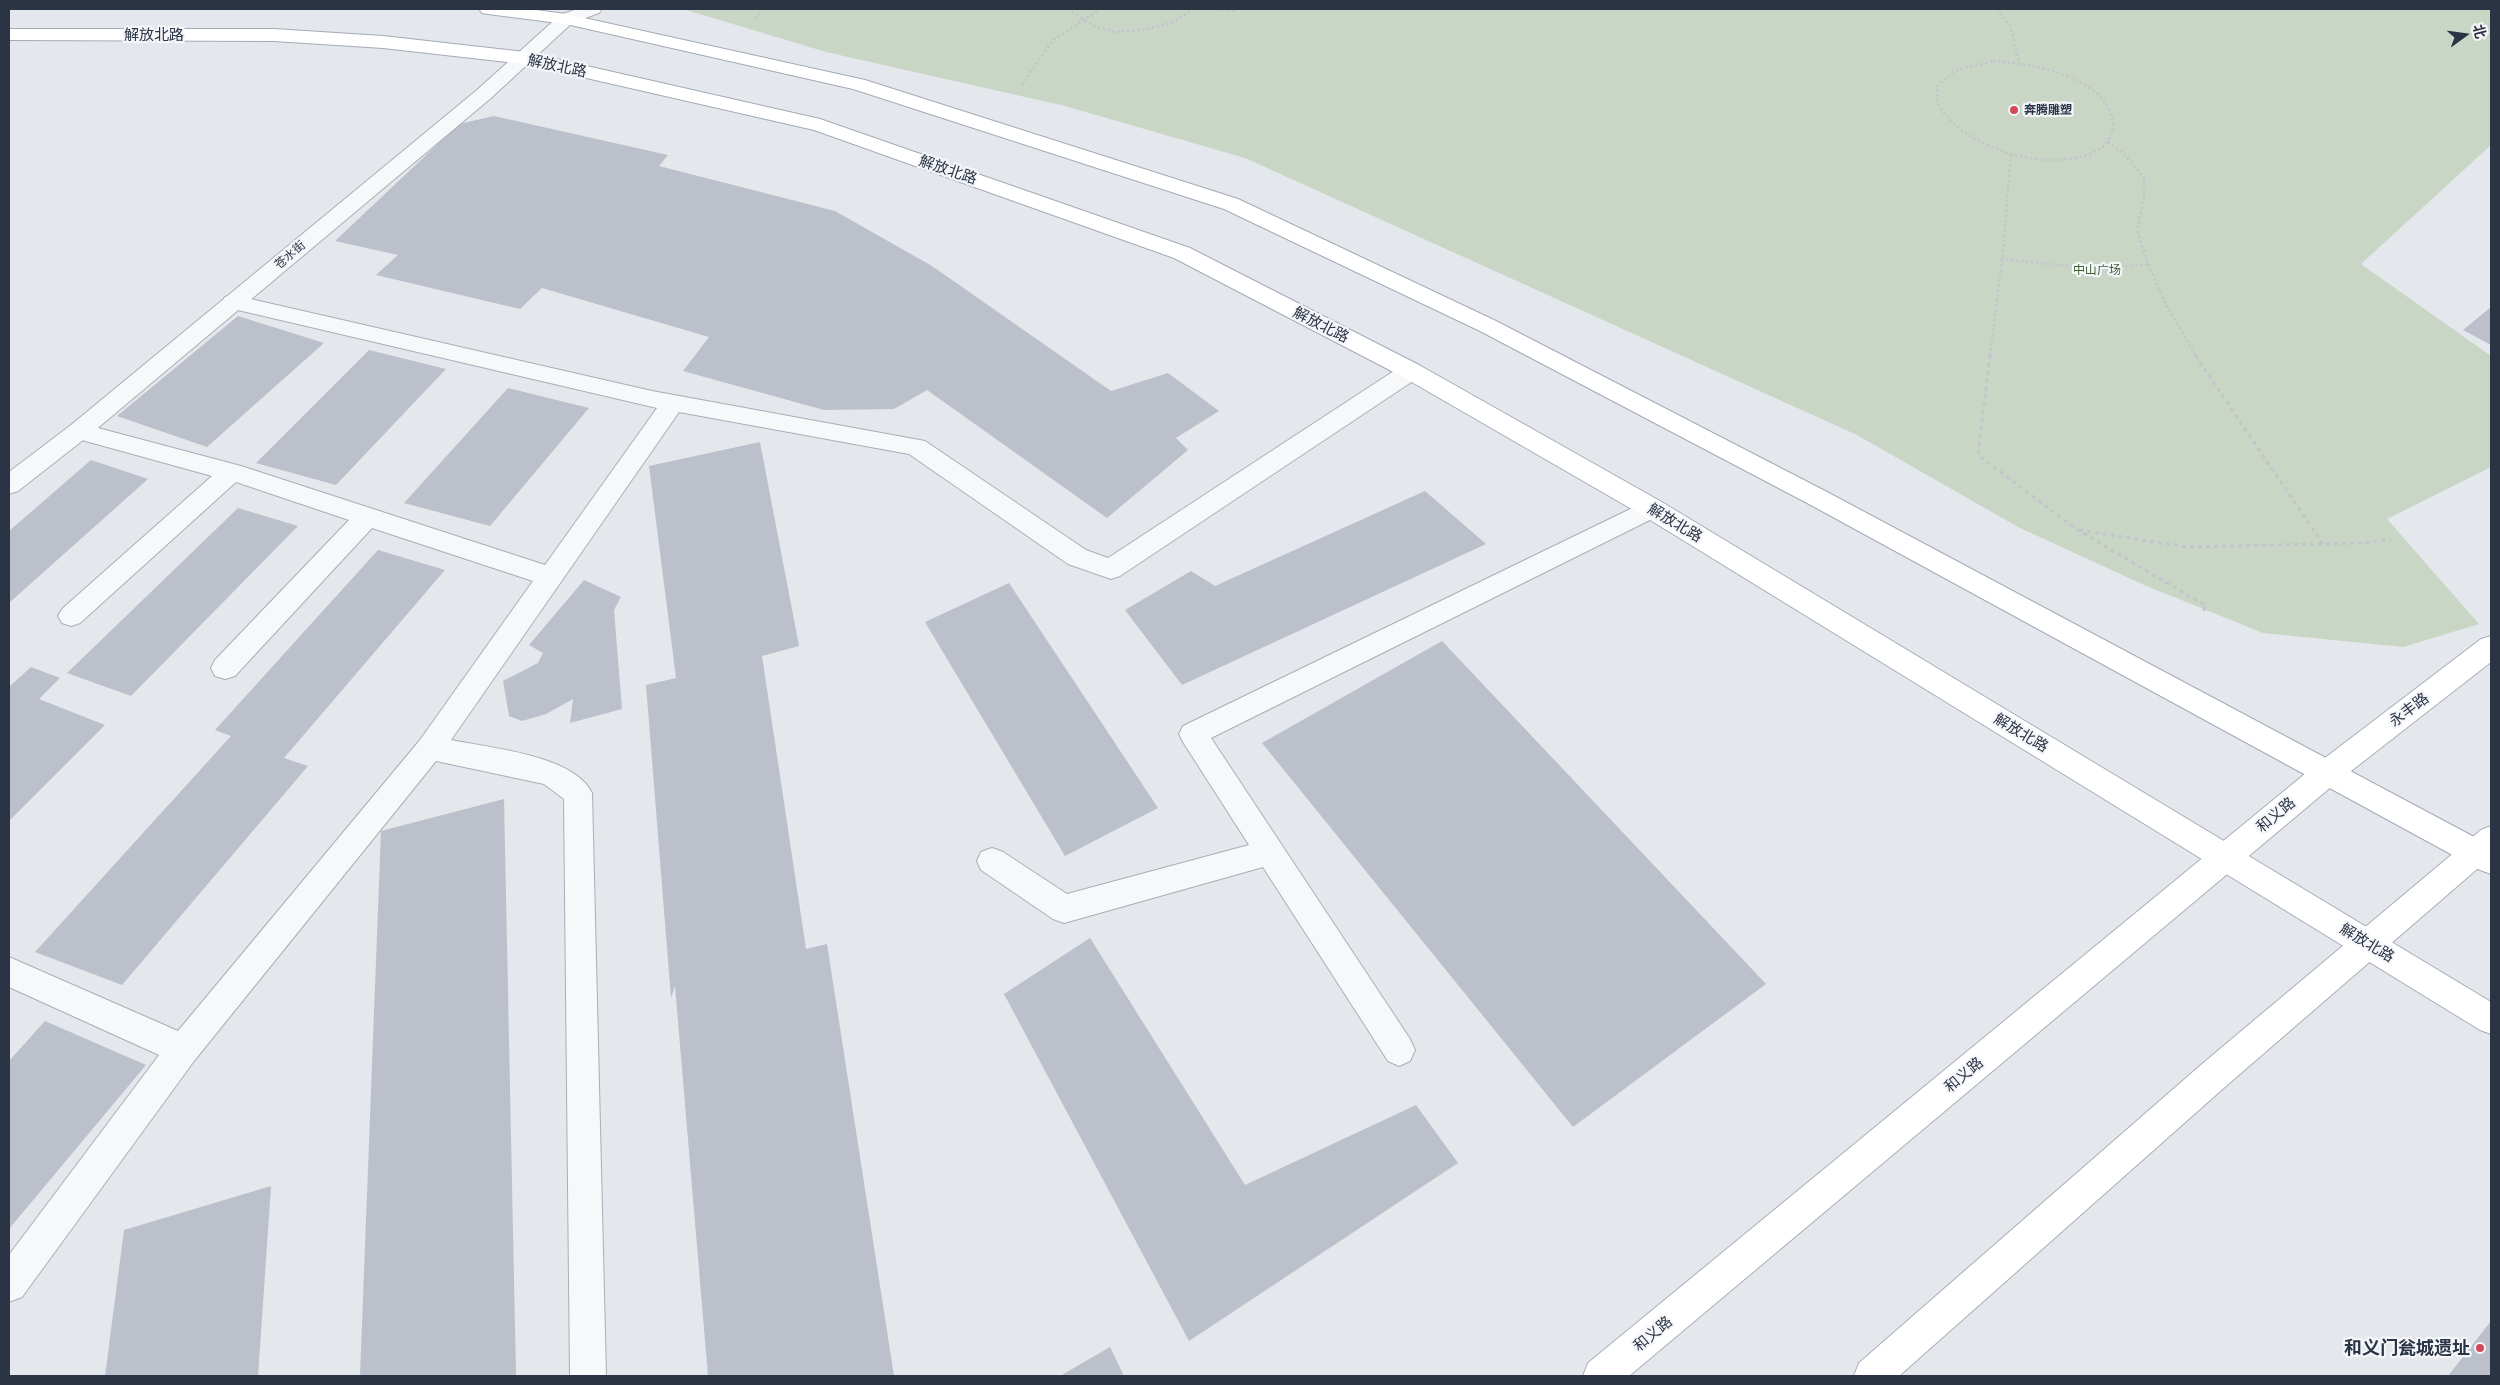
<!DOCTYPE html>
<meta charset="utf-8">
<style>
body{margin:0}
#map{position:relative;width:2500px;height:1385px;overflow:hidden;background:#e4e7ec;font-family:"Golos Text","Noto Sans SC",sans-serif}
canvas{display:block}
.frame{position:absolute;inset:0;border:10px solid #2b3445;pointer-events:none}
.north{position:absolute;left:2440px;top:10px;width:50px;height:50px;-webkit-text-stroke:4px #f4f6f9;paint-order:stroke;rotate:76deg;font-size:14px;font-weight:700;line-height:20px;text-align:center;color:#2b3445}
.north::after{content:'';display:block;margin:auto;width:18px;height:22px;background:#2b3445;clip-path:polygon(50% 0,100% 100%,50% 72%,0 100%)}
</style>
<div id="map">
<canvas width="2500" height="1385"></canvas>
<div class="frame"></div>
<div class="north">北</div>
</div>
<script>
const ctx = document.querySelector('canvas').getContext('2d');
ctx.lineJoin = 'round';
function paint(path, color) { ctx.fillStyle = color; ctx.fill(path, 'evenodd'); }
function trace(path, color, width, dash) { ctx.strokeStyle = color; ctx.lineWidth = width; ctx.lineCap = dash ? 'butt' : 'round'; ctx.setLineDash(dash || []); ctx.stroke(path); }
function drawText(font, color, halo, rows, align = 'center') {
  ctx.font = font + ' "Golos Text","Noto Sans SC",sans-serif'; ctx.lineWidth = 4.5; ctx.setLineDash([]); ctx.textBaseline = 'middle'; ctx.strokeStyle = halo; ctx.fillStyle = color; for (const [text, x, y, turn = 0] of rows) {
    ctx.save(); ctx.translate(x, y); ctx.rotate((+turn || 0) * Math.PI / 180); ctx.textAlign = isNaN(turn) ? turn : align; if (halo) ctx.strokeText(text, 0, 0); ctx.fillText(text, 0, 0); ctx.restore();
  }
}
paint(new Path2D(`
 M683 9H2491V145L2361 264 2491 356V467L2387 519 2479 624 2403 647 2263 633 2144 585 2018 527 1857 435 1245 158 1065 106 826 52Z`), '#c9d6c5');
paint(new Path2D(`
 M494 116 668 155 659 166 835 211 932 266 1111 391 1168 373 1219 411 1176 438 1188 450 1107 518 927 390 894 409 824 410 683 371 709 337 542 288 520 309 376 275 398 255 335 241 459 124Z
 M2491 307V345L2463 330Z
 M238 316 324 343 207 447 117 416Z
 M369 350 446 369 336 485 256 463Z
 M508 388 589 408 490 526 404 503Z
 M760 442 799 646 762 656 806 949 827 944 894 1376H708L675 986 671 998 646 685 676 678 649 466Z
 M91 460 148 479 9 603V531Z
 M1425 491 1486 544 1182 685 1125 610 1191 571 1215 586Z
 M238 508 298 526 131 696 67 673Z
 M378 550 445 570 284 758 308 766 122 985 35 952 231 736 215 730Z
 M584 580 621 597 614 610 622 709 570 723 573 699 546 714 522 721 509 716 503 681 538 663 543 653 529 645Z
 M1009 583 1158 808 1065 856 925 622Z
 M1442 641 1766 984 1573 1127 1262 743Z
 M31 667 60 678 39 699 105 725 9 821V687Z
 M504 799 516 1376H360L381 831Z
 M1090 938 1245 1185 1416 1105 1458 1163 1189 1341 1004 994Z
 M45 1021 146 1065 9 1229V1061Z
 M271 1186 258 1376H105L124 1230Z
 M2491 1321V1376H2448Z
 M1110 1347 1124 1376H1060Z`), '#bbc0ca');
const minor = new Path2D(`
 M577 9H602L599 13 572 23H560L557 19 560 15Z
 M233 295 652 391 925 441 1086 550 1108 558 1403 365 1411 363 1419 365 1423 371 1419 377 1120 576 1111 579 1068 564 909 454 679 412 451 740C490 748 574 755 592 793L606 1376H570L564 799 544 784 436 761 194 1061 22 1297 9 1302V1255L159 1055 9 987V957L178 1031 420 740 533 581 372 528 235 676 225 679 215 676 211 668 215 660 349 520 236 482 80 623 71 626 62 623 58 616 62 609 212 476 71 437 67 431 71 425 79 423 241 466 545 565 657 408 225 307 222 302 225 297Z
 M1651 499 1660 501 1663 508 1660 515 1211 738 1410 1039 1415 1050 1410 1061 1399 1066 1388 1061 1263 867 1064 923 1053 919 981 870 977 861 981 852 992 848 1003 852 1067 894 1249 845 1183 742 1179 734 1183 726Z`);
const tertiary = new Path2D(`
 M566 14 572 15 575 19 572 23 491 98 87 437 18 491 9 494V472L71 425 477 90 560 15Z`);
const secondary = new Path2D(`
 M2491 636V662L2337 782 1629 1376H1583L1588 1363 2317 764 2481 639Z
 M2491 826V857L2226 1086 1899 1376H1854L1859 1363 2202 1064 2481 830Z`);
const primary = new Path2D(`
 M479 9H528L566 14 865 80 1238 199 1496 321 1827 492 2491 846V874L2480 870 1809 504 1480 331 1224 209 853 89 566 24 488 14 482 13Z
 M274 29 383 36 525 52 820 119 1190 248 1419 365 1660 501 2491 1002V1034L2480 1030 1642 515 1403 377 1174 258 814 130 525 64 383 48 274 41 9 40V29Z`);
trace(minor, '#a9aeb7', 2);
trace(tertiary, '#a9aeb7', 2);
trace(secondary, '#a9aeb7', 2);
trace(primary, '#a3abb8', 2);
trace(new Path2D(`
 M1068 9 1094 26 1116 32 1148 29 1174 22 1192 9
 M1217 9 1234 11 1236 9
 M1997 9 2010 25 2019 62
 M756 19 762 9
 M1993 61C2030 63 2107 76 2113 122 2114 132 2109 142 2101 148 2061 175 1977 153 1948 117 1945 114 1940 109 1938 105 1936 100 1937 92 1937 86L1954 71Z
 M1022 85 1052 41 1100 9
 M2108 142 2124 154 2144 178V196L2137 230 2148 264 2165 303 2196 356
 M2001 259 2101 269 2148 264
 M1990 356 2003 252 2011 154`), '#c2c5cb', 2.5, [2.5, 2.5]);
trace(new Path2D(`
 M1990 355 1978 455 2076 529 2206 606 2202 613
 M2195 355 2323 544
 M2079 530 2187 547 2362 543 2391 539`), '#c2c5cb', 3, [4, 4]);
paint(minor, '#f7f8fa');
paint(tertiary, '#f7f8fa');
paint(secondary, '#fff');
paint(primary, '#fff');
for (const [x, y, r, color] of [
 [2014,110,5,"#d1495b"],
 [2480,1348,5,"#d1495b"]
]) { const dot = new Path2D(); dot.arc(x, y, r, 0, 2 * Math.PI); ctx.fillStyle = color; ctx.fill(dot); trace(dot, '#f4f6f9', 2); }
drawText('bold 12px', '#2b3445', '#f4f6f9', [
 ["奔腾雕塑",2024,110]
], 'left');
drawText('12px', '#2b3445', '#f4f6f9', [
 ["苍水街",290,255,-40]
]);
drawText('12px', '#3f6138', '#f4f6f9', [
 ["中山广场",2097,270]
]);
drawText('15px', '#2b3445', '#f4f6f9', [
 ["解放北路",154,35],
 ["解放北路",557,66,12],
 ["解放北路",948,170,19],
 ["解放北路",1321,325,27],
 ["解放北路",1675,523,31],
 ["永丰路",2409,710,-37],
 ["解放北路",2021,733,31],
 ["和义路",2276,815,-40],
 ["解放北路",2367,943,31],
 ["和义路",1964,1075,-40],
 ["和义路",1653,1334,-40]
]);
drawText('bold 18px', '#2b3445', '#f4f6f9', [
 ["和义门瓮城遗址",2470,1348]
], 'right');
</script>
